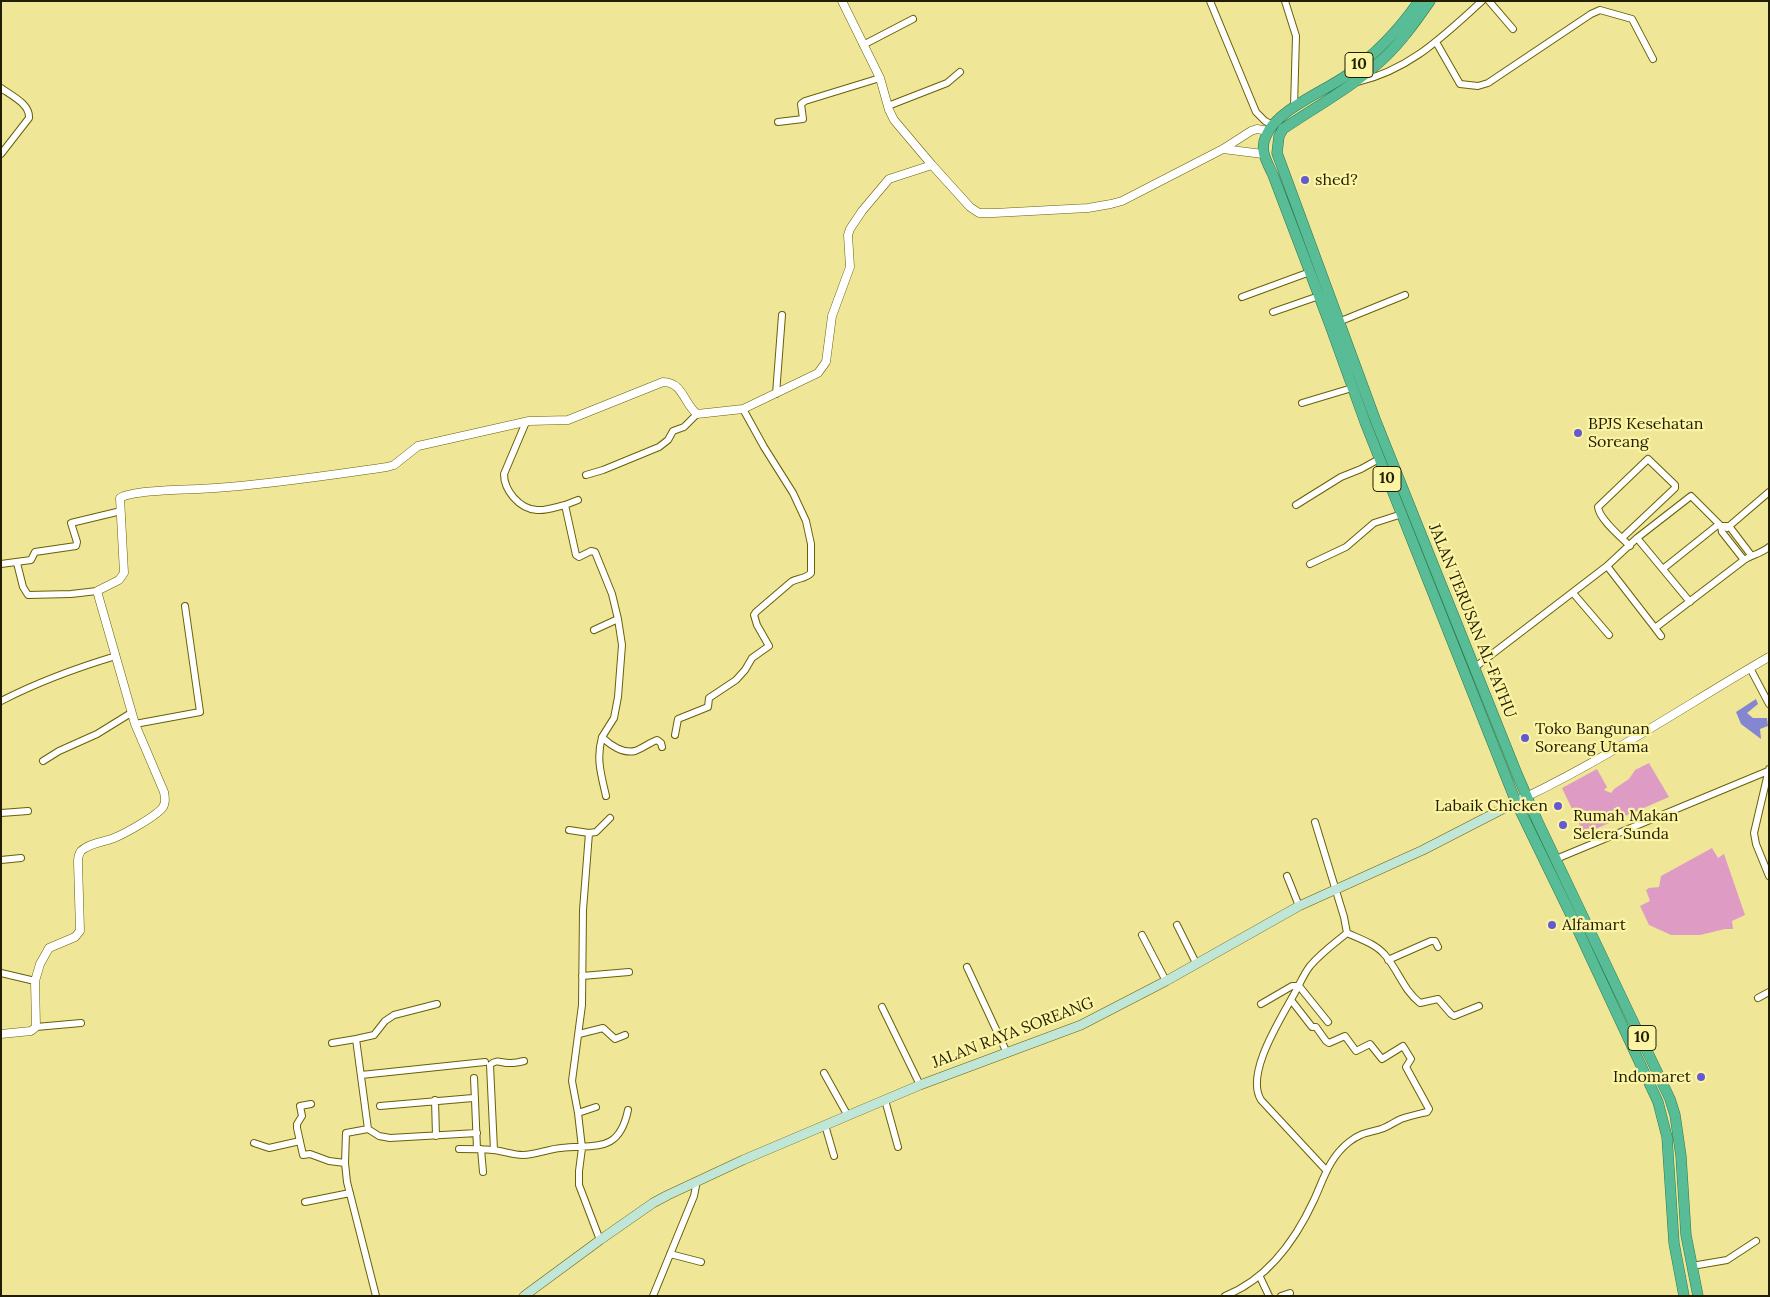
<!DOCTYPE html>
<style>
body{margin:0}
#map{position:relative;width:1770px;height:1297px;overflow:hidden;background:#efe698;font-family:Lora,serif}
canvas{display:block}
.frame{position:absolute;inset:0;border:2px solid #211d00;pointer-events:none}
</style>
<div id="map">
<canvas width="1770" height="1297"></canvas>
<div class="frame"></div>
</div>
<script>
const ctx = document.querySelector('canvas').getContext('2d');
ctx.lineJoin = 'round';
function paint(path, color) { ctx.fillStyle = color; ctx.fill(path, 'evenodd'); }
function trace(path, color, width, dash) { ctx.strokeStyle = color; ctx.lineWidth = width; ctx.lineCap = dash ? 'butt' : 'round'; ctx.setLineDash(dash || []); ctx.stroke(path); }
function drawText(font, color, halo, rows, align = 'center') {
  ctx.font = font + ' Lora,serif'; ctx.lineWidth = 4.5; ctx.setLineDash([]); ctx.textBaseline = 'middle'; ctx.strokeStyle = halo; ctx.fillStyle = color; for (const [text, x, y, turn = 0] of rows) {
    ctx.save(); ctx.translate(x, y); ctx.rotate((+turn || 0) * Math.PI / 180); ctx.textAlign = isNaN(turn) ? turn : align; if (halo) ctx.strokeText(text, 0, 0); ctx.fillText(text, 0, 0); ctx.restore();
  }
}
paint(new Path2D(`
 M1649 763 1669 797 1584 834 1562 788 1597 769 1607 787 1604 790 1611 793 1614 789 1629 779 1635 770Z
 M1712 848 1718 858 1724 854 1745 915 1732 921 1733 929H1725L1700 935H1671L1649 925 1640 906 1650 901 1646 890 1649 888 1659 887 1661 876Z`), '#de9cc4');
paint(new Path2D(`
 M1756 699 1758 704 1747 713 1753 718H1767L1768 726 1760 729 1761 739 1741 724 1736 712Z`), '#8586d0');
const minor = new Path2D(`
 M1210 1 1256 112 1265 121 1273 125
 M1285 1 1296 36 1294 107
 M1489 1 1513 29
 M1436 42 1460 84 1478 86 1488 83 1591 14 1600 10 1632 19 1653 59
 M863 45 913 19
 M1357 82C1410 70 1443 36 1482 1
 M1 88C12 96 30 104 29 118L1 154
 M888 106 947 83 960 72
 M778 122 803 119 801 104 805 101 880 78
 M1242 297 1310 272
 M1273 312 1319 296
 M1336 323 1405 295
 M776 394 782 315
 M1302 403 1352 388
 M526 422 504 474C504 490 519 509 537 510 546 511 556 507 565 505L576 555 579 557 591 551 595 552 612 594 618 619 594 630
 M586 475 603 470 659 447 668 440 673 431 684 427 697 414
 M565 505 578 500
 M1296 505 1341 477 1361 469 1379 459
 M1727 528 1769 492
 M1622 538 1675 488V485L1648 459 1598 507C1599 519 1621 537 1630 546
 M1637 538 1691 496 1721 526
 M1744 560 1722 532 1721 526H1729L1751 555
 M17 563 23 587 28 595 71 594 97 591
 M1 564 31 560 35 552 76 546 77 542 71 523 121 511
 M1310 564 1346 547 1374 523 1402 514
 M1607 566 1655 628 1744 560C1752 555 1760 554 1769 547
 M1664 568 1719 524
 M1573 593 1609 635
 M618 619 622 645 618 697 614 718 602 737C610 745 623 754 635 751 643 748 649 743 657 740L661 743 662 747
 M1655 628 1661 636
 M1474 668 1607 566 1637 538 1690 602
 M1750 668 1769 704
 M1 701C38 682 76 668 116 656
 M135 724 200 712 185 606
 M675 735 678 719 708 707 709 698 736 680 745 670 752 658 769 646 757 625 754 615 756 612 791 582C797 578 806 579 811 573V544L806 521 793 493 764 447 743 409
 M602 737C596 759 601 774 606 796
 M43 761 59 751 97 734 131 713
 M1769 769 1754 833 1756 844 1769 876
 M1 813 28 811
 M1315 822 1344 917 1347 933C1335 943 1321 953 1310 966 1303 975 1299 986 1293 996 1280 1020 1245 1074 1261 1100L1325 1169
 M569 830 589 833 583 910 582 1005 572 1081 578 1113 582 1148 579 1171V1185L600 1240
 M589 833 596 832 610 818
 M1556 859 1768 771
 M1 860 21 858
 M1287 876 1299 906
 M1177 925 1196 963
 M1347 933C1360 939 1376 944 1385 955 1398 970 1404 991 1420 1003L1438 999 1451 1014 1454 1016 1479 1006
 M1142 935 1166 981
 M1388 960 1431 941H1435L1438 947
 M967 967 1007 1053
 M1 973 35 981
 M582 976 629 972
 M1758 998 1769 992
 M1261 1004 1292 986H1299L1328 1022
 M882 1007 920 1085
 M36 1027 81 1023
 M579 1034 603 1028 615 1039 625 1035
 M332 1043 356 1039
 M824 1073 848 1116
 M361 1075 485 1062
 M474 1078 475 1100
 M435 1100 436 1136
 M885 1100 898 1147
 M311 1104 300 1106 302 1116 297 1124V1128L303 1155 310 1154 329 1161 345 1163
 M380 1106 473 1098 475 1100 477 1149
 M578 1113 596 1107
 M825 1125 834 1156
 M368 1129 356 1039 374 1035 385 1021 394 1015 437 1004
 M254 1143 269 1148 300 1141
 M459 1149C470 1149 482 1149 493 1150 503 1151 513 1155 523 1155 536 1155 548 1149 561 1148 595 1144 619 1154 628 1110
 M481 1149 483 1172
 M494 1150 490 1065C497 1058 502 1064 511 1063 515 1063 520 1062 524 1061
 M305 1202 350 1193
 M670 1254 701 1262
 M1692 1266 1727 1260 1756 1241
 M1260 1277 1269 1296
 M376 1296 347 1182 345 1163 346 1133 368 1129 379 1136 390 1138 477 1133
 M653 1296 694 1196 697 1181
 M1225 1296C1268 1279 1295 1241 1314 1200 1324 1178 1329 1158 1349 1142 1360 1133 1368 1133 1381 1129 1388 1127 1394 1122 1401 1119 1410 1116 1419 1114 1427 1112L1429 1109 1406 1067 1411 1059 1403 1046 1382 1059 1370 1044 1356 1051 1345 1036 1329 1043 1326 1041 1316 1027H1312L1291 1000
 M1281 1296 1290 1293`);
const tertiary = new Path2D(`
 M842 1 880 78 889 110 894 120 932 165 970 207 979 213H994L1088 208 1111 204 1122 201 1223 149 1251 131 1257 129 1268 131
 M1223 149 1263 154
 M1526 797C1611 756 1688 704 1769 657
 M1 1034 31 1031 36 1027 35 981 40 964 49 948 75 937 80 931 78 862C78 858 78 855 81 851 89 843 104 842 114 838 124 834 157 816 163 807 166 803 165 797 164 792L135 724 97 591 119 580 124 573 120 498C135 489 195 490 215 488 273 484 330 475 387 467L394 465 418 446 529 421 568 420 663 382C683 382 684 404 697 414L743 409 818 373 826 362 832 316 850 267 848 235 850 229 862 211 889 179 932 165`);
const secondary = new Path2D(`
 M524 1296 600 1240 653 1203 668 1195 743 1160 920 1085 1081 1025 1166 981 1299 906 1423 850 1526 797`);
const trunk = new Path2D(`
 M1419 1C1399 30 1376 54 1347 75 1325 91 1276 110 1266 136 1259 150 1267 162 1273 175L1330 325 1365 422 1516 802 1570 913 1658 1102 1667 1137 1674 1243 1684 1296
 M1430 1C1416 21 1402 41 1384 58 1354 86 1317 106 1283 129L1279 136 1277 153 1375 419 1517 774 1537 820 1670 1099 1675 1115 1681 1156 1686 1235 1698 1296`);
trace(minor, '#696006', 8);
trace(tertiary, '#696006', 9);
trace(secondary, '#696006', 10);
trace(trunk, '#297a51', 11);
trace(minor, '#fff', 6);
trace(tertiary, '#fff', 8);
trace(secondary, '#c0e6d8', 9);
trace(trunk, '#58bc96', 10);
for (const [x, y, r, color] of [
 [1305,180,5,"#6459d2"],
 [1578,433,5,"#6459d2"],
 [1525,738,5,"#6459d2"],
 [1558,806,5,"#6459d2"],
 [1563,825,5,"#6459d2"],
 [1552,925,5,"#6459d2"],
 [1701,1077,5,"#6459d2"]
]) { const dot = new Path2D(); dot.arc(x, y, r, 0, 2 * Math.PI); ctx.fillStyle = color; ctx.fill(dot); trace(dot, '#fcf4a5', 2); }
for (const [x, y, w] of [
 [1359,65,28],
 [1387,479,28],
 [1642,1038,28]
]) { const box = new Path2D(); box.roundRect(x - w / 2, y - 12.5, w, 25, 4); ctx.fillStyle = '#fcf4a5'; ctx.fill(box); trace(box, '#211d00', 1); }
drawText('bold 15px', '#211d00', null, [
 ["10",1359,65],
 ["10",1387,479],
 ["10",1642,1038]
]);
drawText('16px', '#211d00', '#fcf4a5', [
 ["shed?",1315,180],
 ["BPJS Kesehatan",1588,424],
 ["Soreang",1588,442],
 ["Toko Bangunan",1535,729],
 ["Soreang Utama",1535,747],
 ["Labaik Chicken",1548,806,"right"],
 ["Rumah Makan",1573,816],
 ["Selera Sunda",1573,834],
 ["Alfamart",1562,925],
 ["Indomaret",1691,1077,"right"]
], 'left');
drawText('16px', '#211d00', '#fcf4a5', [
 ["JALAN TERUSAN AL-FATHU",1472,621,68],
 ["JALAN RAYA SOREANG",1013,1033,-21]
]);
</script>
